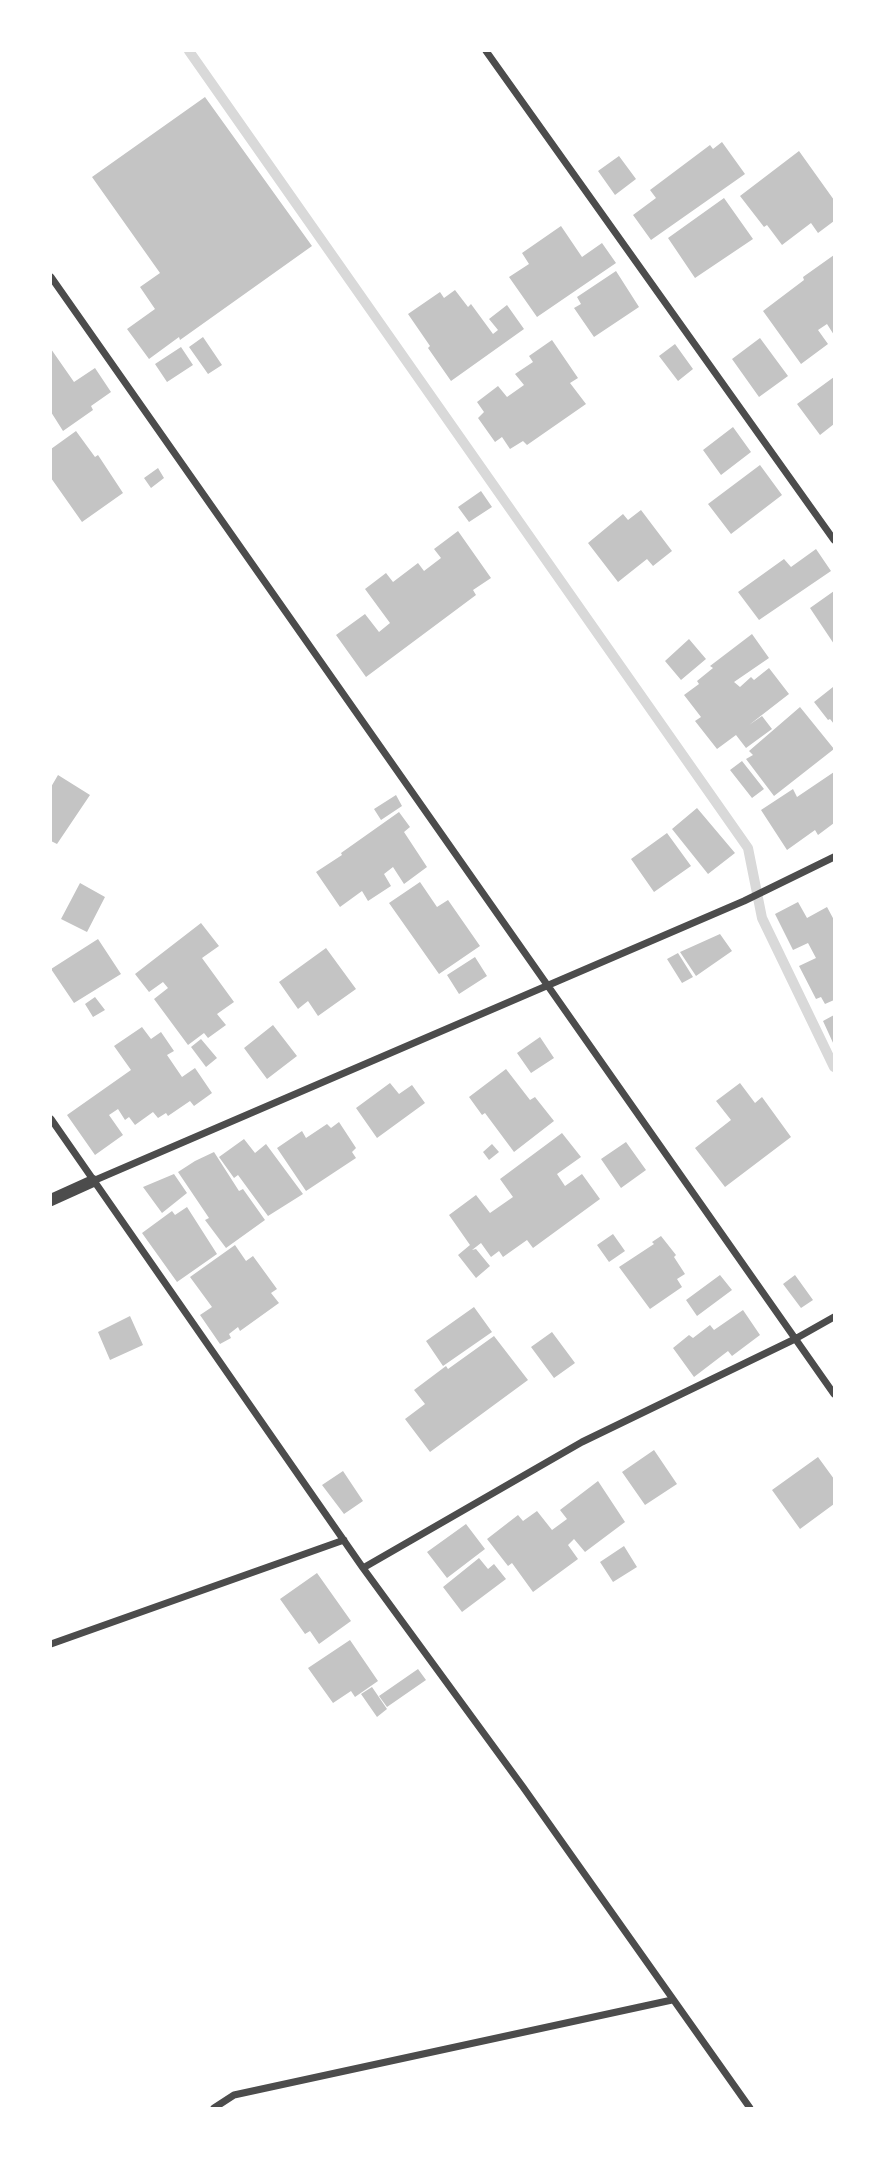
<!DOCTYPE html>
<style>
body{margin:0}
#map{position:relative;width:885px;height:2159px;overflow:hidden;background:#fff;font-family:"Varela Round",sans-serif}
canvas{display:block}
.frame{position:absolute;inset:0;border:52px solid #fff;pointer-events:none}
</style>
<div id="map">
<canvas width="885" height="2159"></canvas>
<div class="frame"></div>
</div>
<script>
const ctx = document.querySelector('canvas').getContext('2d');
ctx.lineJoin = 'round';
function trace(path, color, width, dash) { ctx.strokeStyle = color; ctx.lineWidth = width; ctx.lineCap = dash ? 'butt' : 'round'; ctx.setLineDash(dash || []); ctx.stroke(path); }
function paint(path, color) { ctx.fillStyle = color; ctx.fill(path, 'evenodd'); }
trace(new Path2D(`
 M189 51 748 848 762 918 834 1067`), '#d9d9d9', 10);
paint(new Path2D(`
 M205 97 312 246 180 340 179 337 149 359 127 329 155 309 140 287 160 273 92 177Z
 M722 142 745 174 651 240 633 215 656 198 650 190 710 145 713 149Z
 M799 151 834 200V221L818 233 811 223 782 245 767 225 764 227 740 196Z
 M619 156 636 179 615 195 598 171Z
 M724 198 753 239 695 278 668 238Z
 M561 226 582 257 602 243 616 263 537 317 509 277 529 264 522 253Z
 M834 255V335L827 324 818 330 828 344 801 364 763 311 804 280 803 277Z
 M616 271 639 307 594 337 574 308 581 304 577 297Z
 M455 290 468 307 471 304 493 334 498 330 489 319 507 305 524 329 451 381 428 348 430 346 408 314 440 292 444 298Z
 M203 337 222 365 208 374 189 347Z
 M760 338 788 376 759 397 732 359Z
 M552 340 578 378 570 383 586 404 527 445 523 441 510 449 502 437 495 442 478 418 484 412 477 402 498 386 507 397 524 385 515 374 533 362 529 356Z
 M675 344 693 369 678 381 659 356Z
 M181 347 193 365 167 382 155 364Z
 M51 349 74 382 95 368 111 392 91 406 93 410 63 431 51 412Z
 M834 377V424L820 435 797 404Z
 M733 427 751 452 721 475 703 450Z
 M76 431 95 457 98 455 123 493 82 522 51 478V449Z
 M760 465 782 495 731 534 708 504Z
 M158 468 164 478 151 488 144 478Z
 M481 491 492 507 469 522 458 507Z
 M641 510 672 551 653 566 647 559 618 582 588 543 623 514 628 520Z
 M458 531 491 578 473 590 476 595 366 677 336 635 365 614 379 632 390 623 365 589 386 573 393 582 418 563 424 571 441 558 434 549Z
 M816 549 831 571 759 620 738 592 784 559 791 567Z
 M834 591V644L810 608Z
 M752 634 769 658 734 682 740 687 751 677 754 680 769 668 789 694 749 725 762 716 772 729 746 748 736 735 717 749 695 721 701 717 684 695 699 684 697 681 713 668 710 666Z
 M689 639 706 659 681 680 665 661Z
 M833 687 834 689V724L830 719 828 720 814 702Z
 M800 707 834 749 774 796 746 759 753 755 749 751Z
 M742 761 764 789 752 798 730 770Z
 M834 772V823L818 835 815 830 787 850 761 810 793 789 797 797Z
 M58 775 90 795 57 844 51 841V787Z
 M396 795 402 806 381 820 374 809Z
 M697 808 735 853 708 874 672 829Z
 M399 812 410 827 404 832 427 867 404 884 393 867 384 874 391 886 368 901 362 891 340 907 316 872 342 855 341 853Z
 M667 833 691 866 654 892 631 859Z
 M420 882 437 907 448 900 480 946 439 974 389 903Z
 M80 883 105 897 87 932 61 919Z
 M798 902 807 918 827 907 834 920V1000L825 1004 821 997 816 999 799 966 816 958 808 943 793 950 775 914Z
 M201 923 219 946 202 958 234 1002 217 1014 226 1025 208 1038 204 1033 188 1045 154 999 168 988 163 982 149 992 135 974Z
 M720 934 732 951 696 976 680 952Z
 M98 939 121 974 74 1003 51 969Z
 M326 948 356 989 318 1016 308 1001 298 1009 279 982Z
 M678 953 693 977 682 983 667 959Z
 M475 957 487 976 459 994 447 975Z
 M95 997 105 1010 93 1017 85 1004Z
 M834 1015V1045L823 1021Z
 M273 1025 297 1056 267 1079 244 1048Z
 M142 1027 151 1039 161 1032 174 1051 167 1055 182 1077 195 1068 212 1093 194 1106 190 1101 168 1116 166 1113 158 1118 153 1112 135 1125 129 1117 125 1120 118 1109 109 1115 123 1135 95 1155 67 1115 131 1070 114 1046Z
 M540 1037 554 1058 531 1073 517 1053Z
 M201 1039 217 1058 206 1067 191 1047Z
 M506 1069 530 1100 535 1097 554 1121 514 1152 485 1113 482 1115 469 1097Z
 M390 1083 399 1094 412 1085 425 1103 377 1138 356 1108Z
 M740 1083 755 1103 762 1097 791 1137 725 1187 695 1148 731 1120 716 1101Z
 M339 1122 356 1148 352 1152 356 1158 306 1191 277 1148 302 1131 306 1138 327 1124 331 1128Z
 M562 1133 581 1157 557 1174 565 1186 582 1174 600 1199 533 1248 527 1240 503 1257 499 1251 491 1257 481 1243 472 1250 476 1249 490 1266 476 1278 458 1255 470 1245 449 1215 476 1195 490 1213 513 1197 500 1179Z
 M244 1139 255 1153 266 1144 303 1194 268 1216 238 1175 234 1178 219 1157Z
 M626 1142 646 1170 621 1188 601 1159Z
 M492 1144 499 1152 489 1160 483 1152Z
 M214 1152 239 1191 243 1189 265 1220 226 1248 205 1220 209 1218 178 1172 195 1161Z
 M174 1174 187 1193 162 1213 143 1187Z
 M187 1207 217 1254 177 1282 142 1233 172 1211 175 1215Z
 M613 1234 625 1251 609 1262 597 1245Z
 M661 1236 676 1255 674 1257 685 1274 677 1279 682 1287 650 1309 619 1267 654 1244 652 1242Z
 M235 1245 246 1261 253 1256 277 1289 271 1293 279 1303 240 1331 238 1327 229 1334 231 1338 220 1344 200 1315 212 1307 190 1277Z
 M720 1275 732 1290 697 1316 686 1300Z
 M795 1275 813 1300 801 1308 783 1284Z
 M474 1307 492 1332 443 1366 426 1341Z
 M743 1310 760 1335 732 1356 728 1351 694 1377 673 1348 689 1335 693 1338 710 1325 714 1330Z
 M130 1316 143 1345 110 1360 98 1332Z
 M552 1332 575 1363 554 1378 531 1347Z
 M494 1336 528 1380 430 1452 405 1419 425 1404 414 1390 446 1366 448 1369Z
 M654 1450 677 1484 645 1505 622 1472Z
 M818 1457 834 1479V1504L800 1529 772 1490Z
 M343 1471 363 1501 344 1514 322 1485Z
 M598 1481 625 1522 585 1552 574 1539 568 1545 578 1559 533 1592 512 1563 508 1566 487 1539 518 1515 523 1521 537 1511 552 1530 567 1519 560 1510Z
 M466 1524 485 1549 447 1578 427 1552Z
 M624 1546 637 1567 613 1582 600 1562Z
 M479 1558 488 1569 494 1564 506 1579 462 1612 443 1587Z
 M317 1573 351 1621 319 1644 310 1631 305 1634 280 1599Z
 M350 1640 378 1681 355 1697 351 1691 333 1703 308 1668Z
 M418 1669 426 1680 387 1707 379 1696Z
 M372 1687 387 1709 377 1717 361 1694Z`), '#c4c4c4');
trace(new Path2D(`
 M486 51 834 540
 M51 277 834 1394
 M51 1119 363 1568 523 1787 750 2108
 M93 1181 744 901 834 857
 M363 1568 582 1442 795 1339 834 1317
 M51 1644 344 1540
 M214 2108 234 2095 672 2000`), '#4c4c4c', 7);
trace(new Path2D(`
 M51 1200 93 1181`), '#4c4c4c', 12);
</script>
